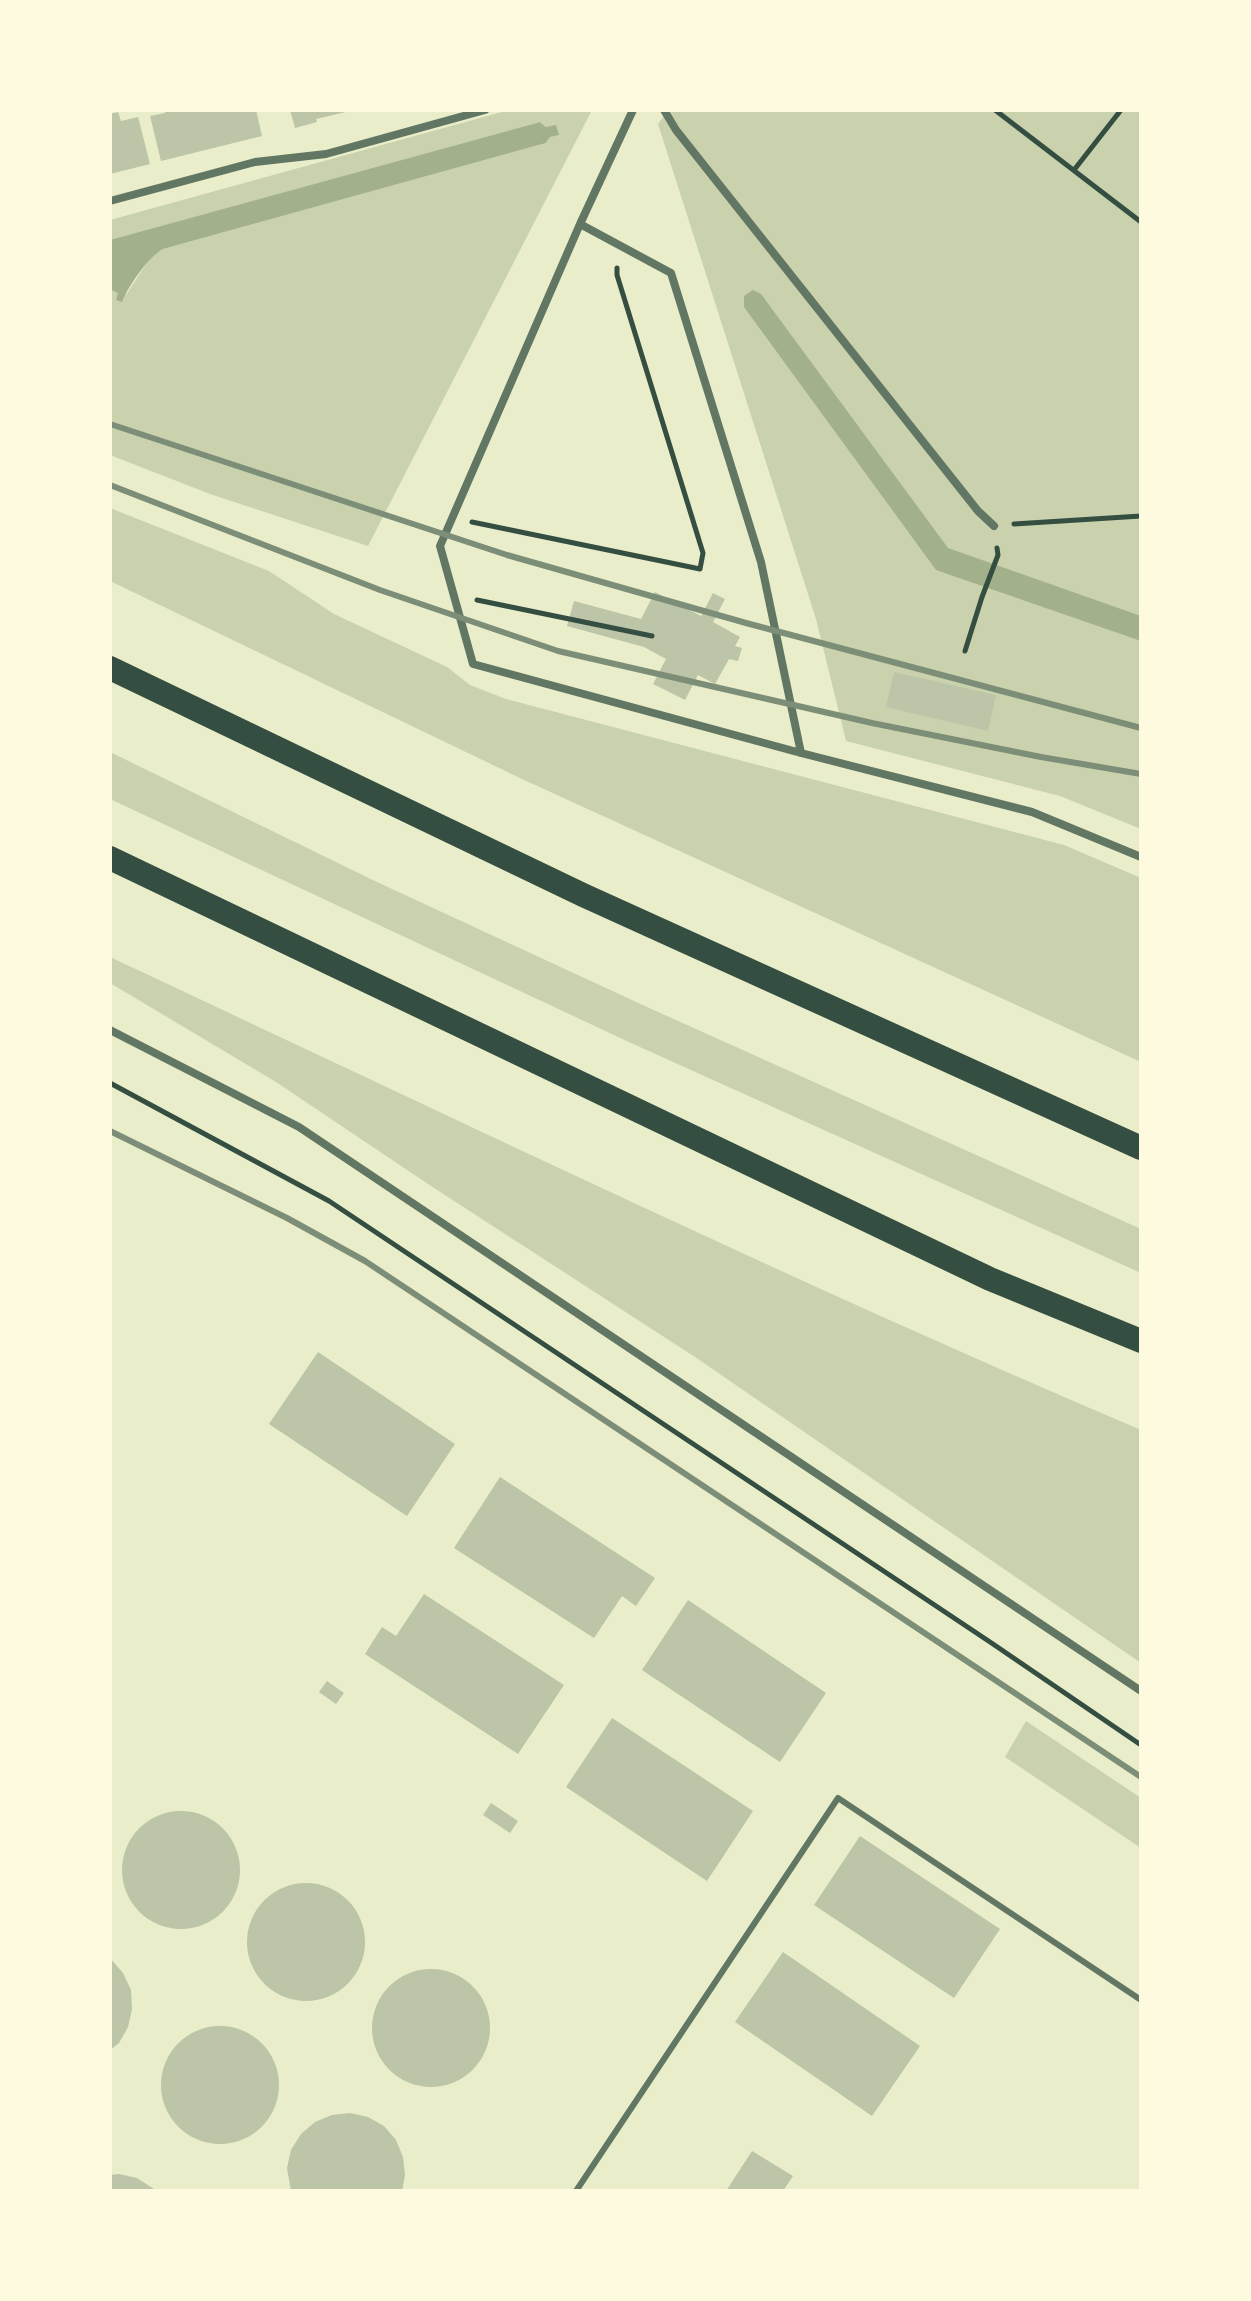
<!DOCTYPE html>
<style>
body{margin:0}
#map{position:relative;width:1251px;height:2301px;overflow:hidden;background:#e9edc9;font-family:"Titillium Web",sans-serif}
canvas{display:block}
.frame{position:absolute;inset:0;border:112px solid #fefae0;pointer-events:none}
</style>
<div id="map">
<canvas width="1251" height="2301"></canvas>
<div class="frame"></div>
</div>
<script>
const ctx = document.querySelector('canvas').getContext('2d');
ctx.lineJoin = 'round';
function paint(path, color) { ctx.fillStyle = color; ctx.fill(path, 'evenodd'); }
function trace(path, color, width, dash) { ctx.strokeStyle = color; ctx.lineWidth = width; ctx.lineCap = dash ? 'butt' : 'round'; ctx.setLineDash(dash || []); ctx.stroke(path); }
paint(new Path2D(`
 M509 110H592L368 546 210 494 110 455V289L126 295 148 261 154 254 163 249 546 143 549 139 548 137 558 135 540 122 111 240 110 220Z
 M668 110H1141V829L1060 796 846 741 816 619 658 124Z
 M110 508 269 571 334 614 447 667 470 685 506 699 1064 845 1141 878V1062L522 779 110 581Z
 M110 752 377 882 647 1007 1141 1229V1273L631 1043 110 799Z
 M110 957C452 1117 793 1282 1141 1430V1663L695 1357 431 1186 276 1082 110 983Z
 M1026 1721 1141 1798V1848L1005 1757Z`), '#cad2ad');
paint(new Path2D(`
 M540 122 546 127 556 125 559 135 550 137 546 143 163 249C148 257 128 287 122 302L116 300 118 293 110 289V240Z
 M753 290 761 294 948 548 1141 616V641L936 570 744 307V296Z`), '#a3b18a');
paint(new Path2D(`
 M165 110H256L262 136 161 161 150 116 165 113Z
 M290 110H349L350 111 316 119 317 122 295 128Z
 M118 112 121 121 138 117 150 164 110 174V114Z
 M655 592 701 616 713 593 725 599 713 622 740 637 735 646 742 648 738 661 729 659 715 684 698 675 685 700 653 684 666 659 644 647 567 626 574 601 641 619Z
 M894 672 996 695 988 731 886 707Z
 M318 1352 455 1444 407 1516 269 1424Z
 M500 1477 655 1578 636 1606 622 1596 594 1638 454 1548Z
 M424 1594 564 1685 518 1754 365 1654 382 1627 396 1636Z
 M688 1600 826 1693 780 1762 642 1670Z
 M327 1681 344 1693 336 1704 319 1692Z
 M612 1718 753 1811 707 1881 566 1787Z
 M491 1803 518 1821 510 1833 483 1815Z
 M122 1870a59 59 0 1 1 118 0a59 59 0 1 1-118 0Z
 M860 1836 1000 1929 954 1998 814 1905Z
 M247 1942a59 59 0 1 1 118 0a59 59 0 1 1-118 0Z
 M783 1952 920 2046 872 2116 735 2022Z
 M110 1958 123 1973 131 1990 132 2009 128 2027 119 2043 110 2050Z
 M372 2028a59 59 0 1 1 118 0a59 59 0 1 1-118 0Z
 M161 2085a59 59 0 1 1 118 0a59 59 0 1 1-118 0Z
 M350 2113 368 2117 384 2126 396 2140 403 2157 405 2175 402 2191H291L287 2168 291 2150 301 2134 315 2122 332 2115Z
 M752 2151 793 2176 783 2191H726Z
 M119 2174 137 2178 157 2191H110V2175Z`), '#bcc5a7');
trace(new Path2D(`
 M995 110 1141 222
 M1074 170 1121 110
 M472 522 700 569 703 553 617 275V268
 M1014 524 1141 516
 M477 600 652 636
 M965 651 982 597 998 555 997 548
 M110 1083 329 1201 993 1644 1141 1745`), '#344e41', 5);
trace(new Path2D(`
 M576 2191 838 1798 1141 2000`), '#617663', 6);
trace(new Path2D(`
 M633 110 580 224 440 546 473 664 801 753 1032 812 1141 857
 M664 110 676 130 978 511 994 526
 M110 201 255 162 326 154 485 110
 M580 224 671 273 761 562 801 753
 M110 1030 299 1127 1141 1691`), '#617663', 8);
trace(new Path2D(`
 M110 668 583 895 1141 1148
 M110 858 990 1279 1141 1341`), '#344e41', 24);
trace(new Path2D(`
 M110 424 507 555 746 623 1141 728
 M110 485 380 590 558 651 872 723 1041 757 1141 774
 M110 1131 287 1218 365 1261 1141 1777`), '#7c8e77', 6);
</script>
